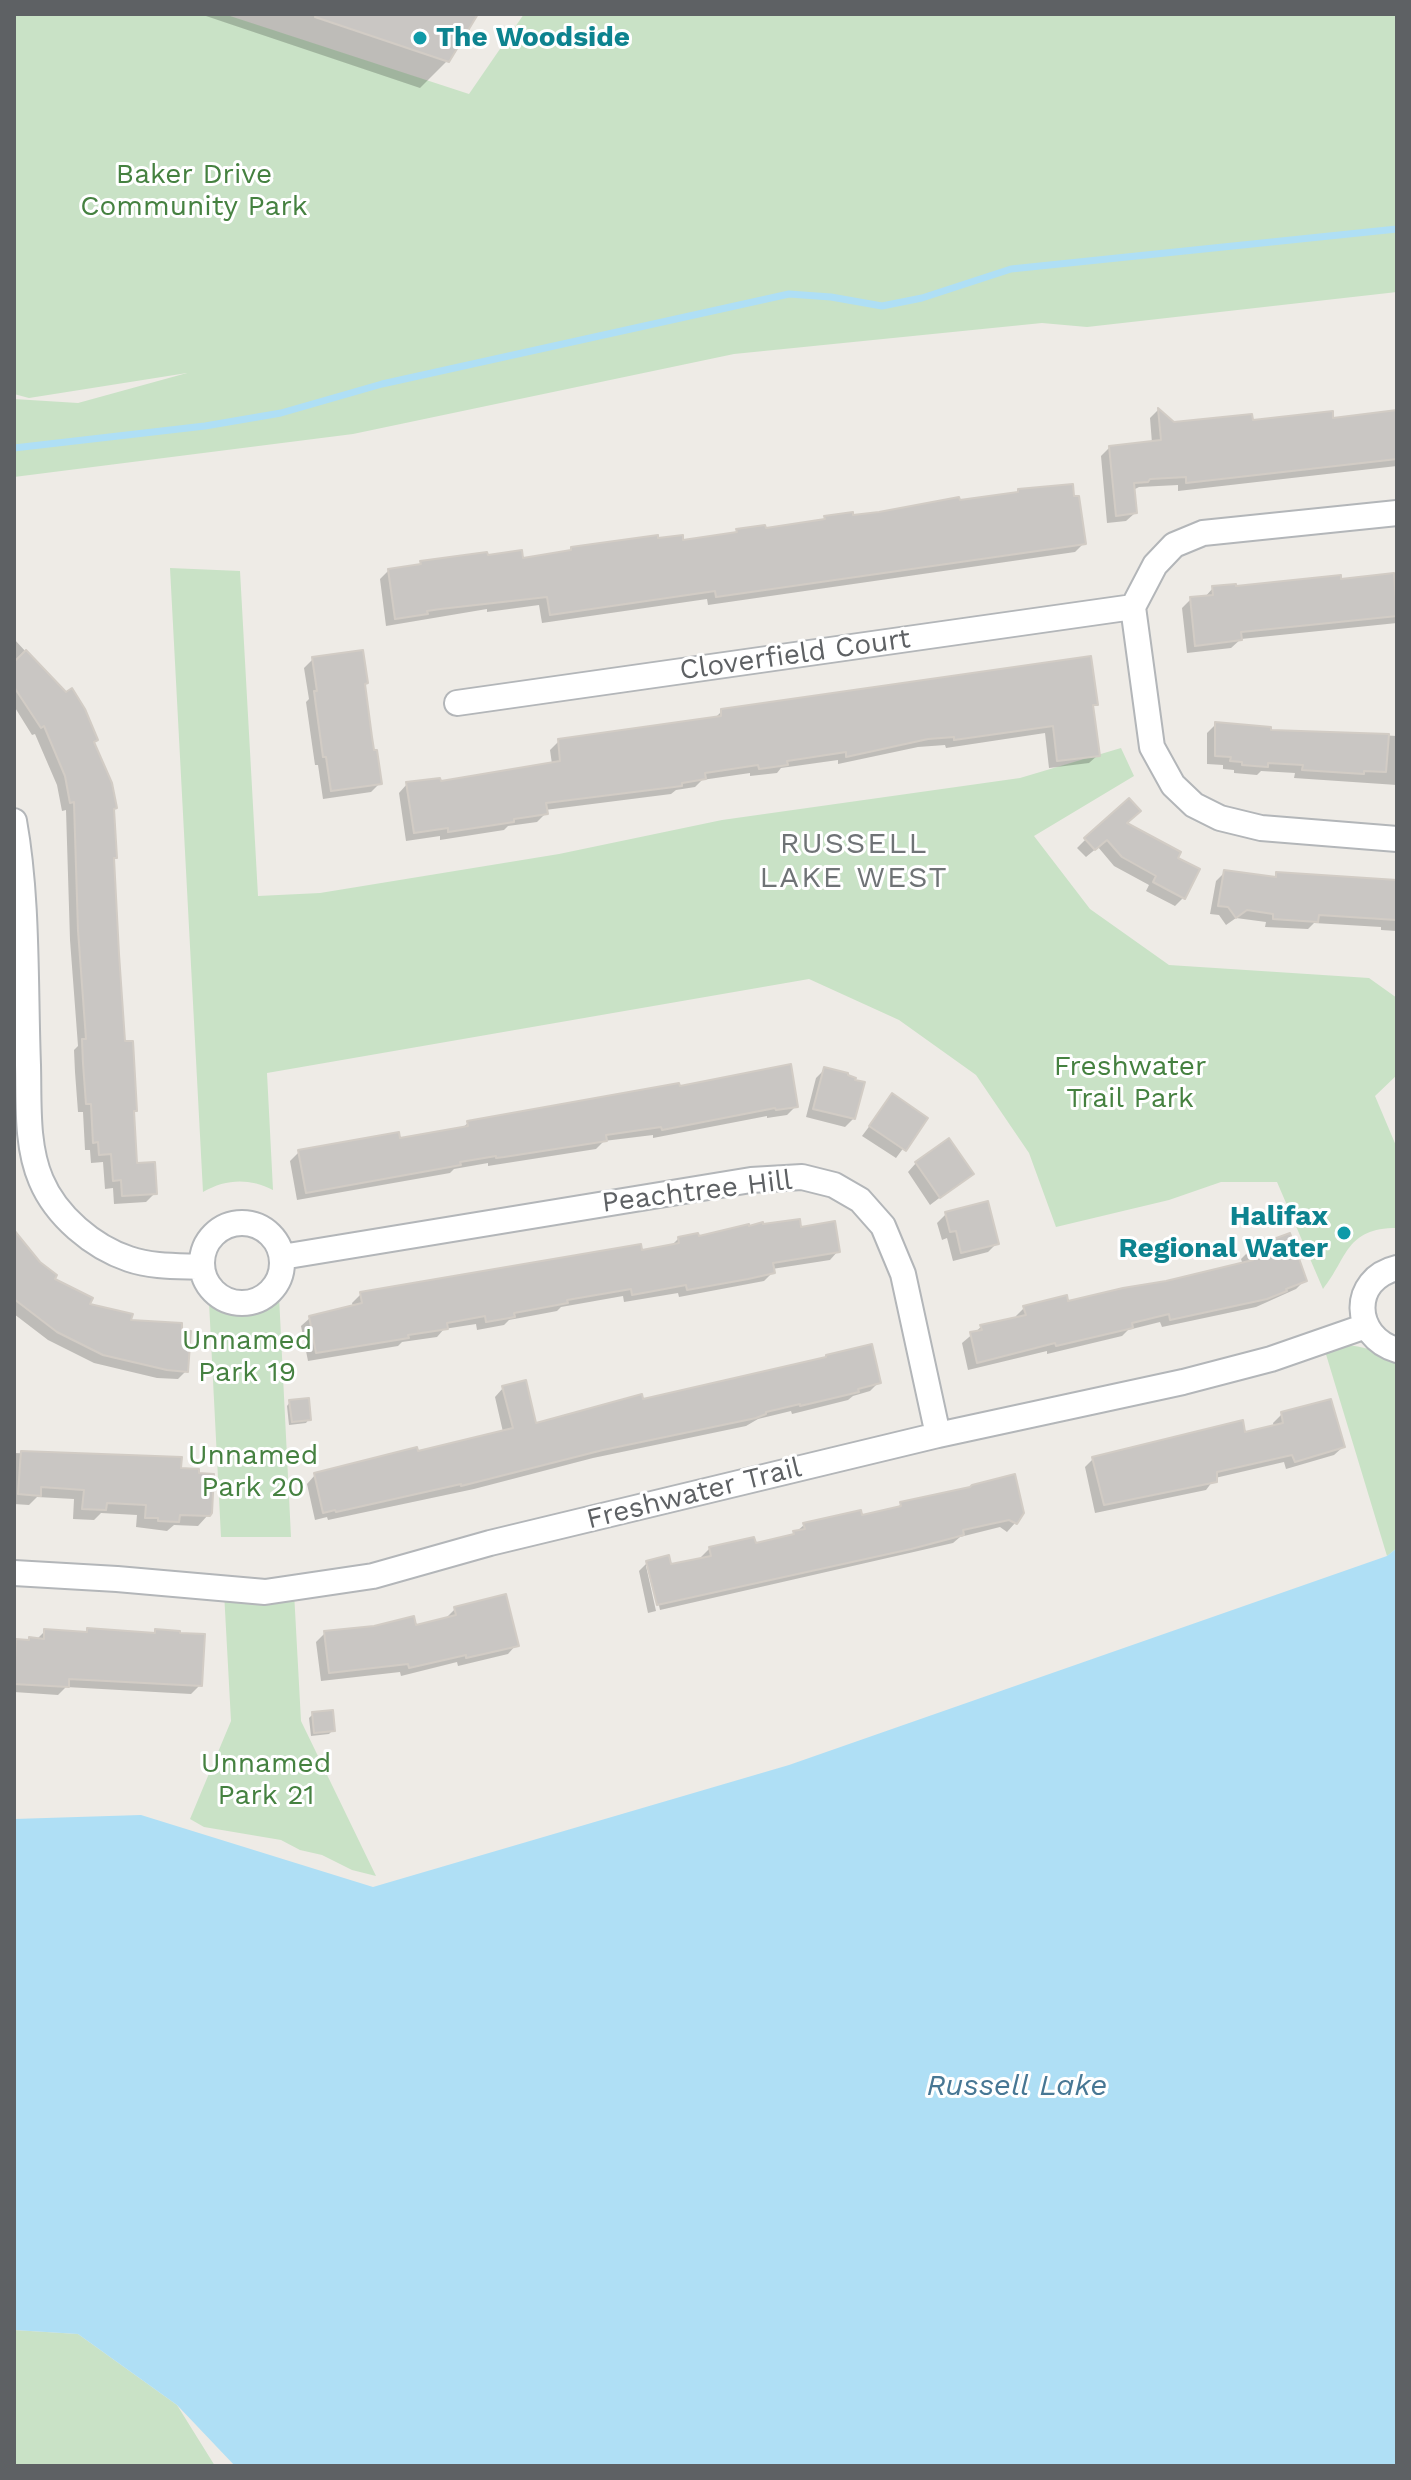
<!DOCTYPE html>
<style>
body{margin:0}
#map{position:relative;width:1411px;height:2480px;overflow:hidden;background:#eeebe6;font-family:"Work Sans",sans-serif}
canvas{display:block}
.frame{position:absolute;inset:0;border:16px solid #5e6164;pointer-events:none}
</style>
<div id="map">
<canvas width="1411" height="2480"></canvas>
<div class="frame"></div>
</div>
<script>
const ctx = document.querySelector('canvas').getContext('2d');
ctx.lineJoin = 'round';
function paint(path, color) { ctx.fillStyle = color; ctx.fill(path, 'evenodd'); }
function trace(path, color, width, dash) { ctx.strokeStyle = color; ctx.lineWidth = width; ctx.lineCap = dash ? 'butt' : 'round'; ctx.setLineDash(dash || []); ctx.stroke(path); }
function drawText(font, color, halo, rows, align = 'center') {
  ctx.font = font + ' "Work Sans",sans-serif'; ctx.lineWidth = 6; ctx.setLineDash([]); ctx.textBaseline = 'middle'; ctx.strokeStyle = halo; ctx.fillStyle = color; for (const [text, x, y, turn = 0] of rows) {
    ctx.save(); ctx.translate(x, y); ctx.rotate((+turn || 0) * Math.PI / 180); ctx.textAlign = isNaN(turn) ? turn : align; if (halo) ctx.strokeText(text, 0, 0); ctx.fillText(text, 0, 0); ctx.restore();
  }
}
paint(new Path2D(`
 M14 14H224L469 94 524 14H1397V292L1087 327 1042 323 734 354 353 434 14 477V399L78 403 187 373 29 398 14 394Z
 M170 568 240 571 258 896 320 893 559 854 722 820 1020 778 1121 748 1134 776 1034 836 1090 909 1169 965 1369 978 1397 998V1075L1375 1096 1397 1148V1228C1345 1228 1348 1258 1323 1289L1277 1182H1221L1169 1200 1056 1227 1029 1153 976 1075 899 1020 809 979 267 1073 273 1190C249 1178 226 1179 203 1192Z
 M279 1296 291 1537H221L209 1302C238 1312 252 1311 279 1296Z
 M1344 1345C1363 1345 1379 1354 1397 1355V1548L1387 1556 1325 1351Z
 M224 1592H294L301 1721 376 1876 352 1870 322 1855 300 1850 281 1840 204 1827 190 1819 231 1721Z
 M14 2330 78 2334 177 2405 215 2466H14Z`), '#c9e2c6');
paint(new Path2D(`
 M1397 1548V2466H235L177 2405 78 2334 14 2330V1819L141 1815 373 1887 789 1765 1387 1556Z`), '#afdff5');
paint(new Path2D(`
 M200 14H476L447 61 420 88Z
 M1158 410 1173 424 1332 420 1397 412V466L1178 491V485L1139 487 1133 490 1135 513 1126 521 1107 523 1101 456 1109 448 1152 443 1150 418Z
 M1019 491 1084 543 1075 552 708 605 707 599 542 623 539 605 487 612V609L386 626 380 579 389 570 418 566 421 563 486 557 521 560 656 540 682 542 734 534 737 531 764 530 822 522 825 518H852L1015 494Z
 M1397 575V623L1241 639 1231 648 1187 653 1182 608 1191 599 1204 598 1213 588Z
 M14 639 65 694 93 743 112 810V860L123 1043 132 1113 135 1165 155 1193 146 1202 114 1204 113 1188 105 1189 103 1162 91 1163 90 1150H85L83 1112H78L75 1072 74 1050 78 1046 70 940 66 810 62 811 57 785 35 734 32 735 14 706Z
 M313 659 363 685 372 753 380 783 371 792 323 799 318 765H315L306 702 309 699 304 668Z
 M1096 704 1092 708 1098 755 1089 763 1049 768 1045 733 946 748 945 745 918 747 838 764V760L781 768 777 773 750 776V773L702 780 695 787 676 790 671 794 545 810V814L537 822 508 826 504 830 440 840V836L406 841 399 793 407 784 440 783 552 764 550 750 559 741 714 719 722 711Z
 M1216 724 1312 734 1342 733 1397 736V785L1294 778 1295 773 1261 771 1257 775 1234 773V770L1223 769V765L1207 764V733Z
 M1124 824 1176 859 1183 898 1175 906 1146 891 1149 885 1114 866 1098 847 1086 857 1077 848 1086 839Z
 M1225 872 1273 878 1277 874 1397 881V931L1381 930V927L1314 923 1308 929 1265 927 1266 922 1236 918 1226 925 1219 915 1210 914 1216 881Z
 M825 1069 854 1118 845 1127 806 1117 816 1078Z
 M678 1088 796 1106 787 1115 767 1118V1116L653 1138V1135L604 1141 596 1149 494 1165 488 1166V1163L454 1169 450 1173 297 1200 290 1161 299 1152 398 1140 461 1129 468 1123Z
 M892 1096 925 1119 896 1158 862 1136Z
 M916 1163 971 1174 930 1205 908 1172Z
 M946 1214 997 1243 988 1252 953 1261 947 1238 942 1240 937 1223Z
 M799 1229 838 1251 830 1260 772 1269 773 1272 764 1281 679 1297 678 1293 624 1302 623 1296 561 1307 557 1311 509 1320 504 1325 477 1330 476 1324 444 1329 437 1337 402 1342 398 1346 308 1361 301 1326 310 1318 353 1307 352 1303 361 1294 640 1252 671 1246 679 1238Z
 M14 1234 52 1280 87 1306 129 1322 186 1371 178 1379 157 1378 94 1363 48 1340 14 1314Z
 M1289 1236 1305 1280 1296 1289 1256 1307 1162 1327 1160 1322 1128 1330 1122 1336 1047 1354V1351L968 1370 962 1343 981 1327 1016 1319V1316L1024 1308 1066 1303 1167 1283 1243 1265 1241 1259 1250 1250Z
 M879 1382 870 1391 853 1396 848 1400 792 1414 791 1411 758 1419 746 1426 593 1458 474 1489 328 1520 327 1517 315 1520 307 1484 315 1475 503 1432 495 1397 503 1388 535 1425 642 1401Z
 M290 1402 309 1419 306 1423 289 1425 287 1406Z
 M1282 1414 1343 1447 1334 1455 1286 1469 1284 1462 1215 1478 1206 1490 1095 1513 1085 1467 1093 1459 1274 1427 1273 1423Z
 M14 1453 179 1459V1470L208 1515 198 1526 174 1525 167 1531 136 1527 137 1515 101 1513 94 1520 73 1519 74 1499 37 1497 29 1505 14 1504Z
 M1013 1477 1015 1523 1007 1532 1000 1527 960 1537 953 1543 660 1610 650 1566H646L656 1611 648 1613 639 1571 647 1563 669 1567 701 1560V1557L710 1548 754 1545 790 1537 804 1525 861 1517 895 1510 901 1504Z
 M455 1609 516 1645 508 1654 458 1666 457 1662 401 1676 400 1672 321 1681 316 1642 325 1633 415 1627 446 1618Z
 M88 1630 153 1635 156 1631 200 1685 191 1694 66 1687 58 1695 14 1692V1644L17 1641 36 1640 45 1631 84 1633Z
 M313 1714 333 1730 329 1734 311 1736 309 1718Z`), '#0003');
trace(new Path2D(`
 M14 448 205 426 281 413 382 384 789 294 831 297 882 306 922 298 1011 269 1397 229`), '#afdff5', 7);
const building = new Path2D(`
 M316 14H478L449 62 315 17Z
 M1158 408 1174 422 1252 414 1253 420 1333 411V418L1397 410V459L1186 483V477L1150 479 1148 482 1134 483 1137 513 1116 516 1109 446 1161 440Z
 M1073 484 1074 496H1079L1086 544 716 597 715 591 550 615 547 597 440 609 427 611 428 614 395 619 388 569 421 564 420 561 487 552 488 555 522 550 523 558 571 550V547L658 535V538L683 535V540L737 532 736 529 765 525 766 528 825 519 824 516 853 512V515L879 512 959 497 960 500 1018 492V489Z
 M1394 573 1397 616 1241 632 1242 640 1195 646 1190 597 1213 595 1212 586 1236 584V586L1341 575V579Z
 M26 650 66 692 72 688 85 709 98 740 94 742 112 783 117 808 114 809 117 858H114L119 954 125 1041H133L137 1111H134L137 1163 155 1162 157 1194 122 1196 121 1180 113 1181 111 1154 99 1155 98 1142 93 1143 91 1104H86L83 1063 82 1039H86L78 930 74 802 70 803 65 776 44 726 41 728 14 687V662Z
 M363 650 368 683 365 684 372 737 374 750H377L382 784 331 791 326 757H323L314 691H317L312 657Z
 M1091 656 1098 705H1093L1100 756 1057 761 1053 726 954 740V737L928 739 846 757V752L787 761 788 765 759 769 758 765 705 773 706 779 682 783V786L546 803 548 814 514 819V822L448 832V828L414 833 406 782 440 778 441 781 560 761 558 739 721 716V709Z
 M1215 722 1271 727V730L1389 734 1386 772 1364 771V774L1302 770 1303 765 1268 763V767L1242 765V762L1230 761 1231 757 1215 756Z
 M1129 798 1141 811 1127 823 1181 852 1178 858 1200 869 1185 899 1153 882 1156 876 1122 857 1107 840 1095 850 1084 838Z
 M1224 870 1276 877V872L1397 880V920L1319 915 1318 922 1273 919V914L1247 910 1236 918 1228 907 1218 906Z
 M791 1064 798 1107 776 1110 775 1108 662 1130 661 1127 606 1135 607 1141 504 1157 496 1158V1156L460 1162 461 1165 306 1193 298 1150 399 1132 400 1138 468 1126 467 1121 679 1083 680 1086Z
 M824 1067 848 1073V1075L856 1078 855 1080 865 1082 855 1119 813 1109Z
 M892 1093 928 1118 906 1151 869 1126Z
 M949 1138 974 1174 940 1198 915 1162Z
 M988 1201 999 1244 961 1253 956 1231 950 1232 945 1212Z
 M800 1219 801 1227 835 1221 840 1252 773 1263 775 1273 748 1279 687 1290 686 1285 632 1295 631 1289 567 1300 568 1303 514 1313 515 1317 486 1322 485 1316 447 1323 448 1329 408 1335 409 1338 316 1353 309 1316 362 1303 360 1292 641 1244 642 1250 679 1243 678 1237 698 1233 699 1236 749 1224V1226L763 1222V1224Z
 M14 1230 40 1262 57 1275 55 1279 93 1298 90 1304 133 1314 131 1320 182 1323V1330L191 1331 188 1372 167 1370 103 1355 57 1332 14 1299Z
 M1290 1233 1307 1281 1286 1289 1287 1291 1267 1299 1170 1320 1169 1314 1132 1323 1133 1328 1056 1346 1055 1343 977 1363 970 1332 982 1330 980 1325 1026 1315 1023 1306 1067 1295 1068 1301 1123 1288 1166 1281 1253 1260 1249 1248Z
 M872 1344 881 1383 858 1389 859 1392 800 1406V1404L766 1412V1414L756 1418 603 1450 461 1486V1484L336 1512 335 1510 323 1513 314 1473 417 1447 418 1451 513 1428 502 1386 526 1380 536 1423 642 1394 643 1399 826 1357V1355Z
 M309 1398 311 1420 292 1422 289 1400Z
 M1331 1399 1345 1447 1295 1462 1292 1455 1217 1472V1482L1104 1505 1092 1457 1243 1420 1245 1432 1283 1423 1281 1412Z
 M21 1451 182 1457 181 1468 199 1469V1473L214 1474 212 1513 210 1516 180 1515 179 1522 158 1521V1518H145L146 1505 107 1503 106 1510 82 1509 84 1490 41 1487V1496L18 1494Z
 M1015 1474 1024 1513 1017 1524 1009 1520 963 1530 964 1535 911 1549 657 1605 646 1561 669 1555 671 1564 711 1556 709 1547 754 1537 756 1543 794 1534 793 1531 805 1529 803 1523 861 1510 862 1515 901 1506 900 1502 970 1487 972 1485Z
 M506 1594 519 1646 466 1658V1655L409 1668 408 1664 329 1673 324 1631 374 1626 414 1616 416 1625 456 1615 454 1607Z
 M87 1628 155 1633V1629L180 1631V1633L205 1634 202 1686 69 1679V1687L14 1684 16 1639 29 1640V1637L44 1639V1629L87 1632Z
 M333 1710 335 1731 314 1733 312 1712Z`);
paint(building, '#c9c6c3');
trace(building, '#d2ccc5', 2);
const street = new Path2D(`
 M1397 513 1203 533 1174 545 1155 565 1133 607 1152 747 1173 785 1194 805 1220 818 1261 828 1397 839
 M457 703 1133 607
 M14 821C28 898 25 986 28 1065 29 1102 26 1145 41 1180 56 1216 93 1247 129 1259 152 1267 178 1266 202 1267
 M202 1263a40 40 0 1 1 80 0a40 40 0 1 1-80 0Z
 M282 1257 751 1180 802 1177 834 1185 860 1200 883 1226 903 1274 938 1435
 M1397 1268C1350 1279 1352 1337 1397 1350
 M14 1573 117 1579 265 1592 373 1576 490 1543 938 1435 1183 1382 1271 1359 1366 1326`);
trace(street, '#b3b6b9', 28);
trace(street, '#fff', 24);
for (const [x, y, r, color] of [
 [420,38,8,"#0f9aa8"],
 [1344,1233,8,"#0f9aa8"]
]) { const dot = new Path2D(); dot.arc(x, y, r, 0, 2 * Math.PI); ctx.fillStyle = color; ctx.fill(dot); trace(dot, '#fff', 3); }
drawText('bold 28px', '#0d838f', '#fff', [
 ["The Woodside",436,38],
 ["Halifax",1328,1217,"right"],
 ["Regional Water",1328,1249,"right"]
], 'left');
drawText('28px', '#458140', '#fff', [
 ["Baker Drive",194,175],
 ["Community Park",194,207],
 ["Freshwater",1130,1067],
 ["Trail Park",1130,1099],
 ["Unnamed",247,1341],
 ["Park 19",247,1373],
 ["Unnamed",253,1456],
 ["Park 20",253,1488],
 ["Unnamed",266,1764],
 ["Park 21",266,1796]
]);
drawText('28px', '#5e6164', '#fff', [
 ["Cloverfield Court",795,655,-8],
 ["Peachtree Hill",697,1192,-7],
 ["Freshwater Trail",694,1494,-14]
]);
ctx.letterSpacing = '2px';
drawText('30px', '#6f7376', '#fff', [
 ["RUSSELL",854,844],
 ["LAKE WEST",854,878]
]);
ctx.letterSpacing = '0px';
drawText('italic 30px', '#477794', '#fff', [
 ["Russell Lake",1017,2086]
]);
</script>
